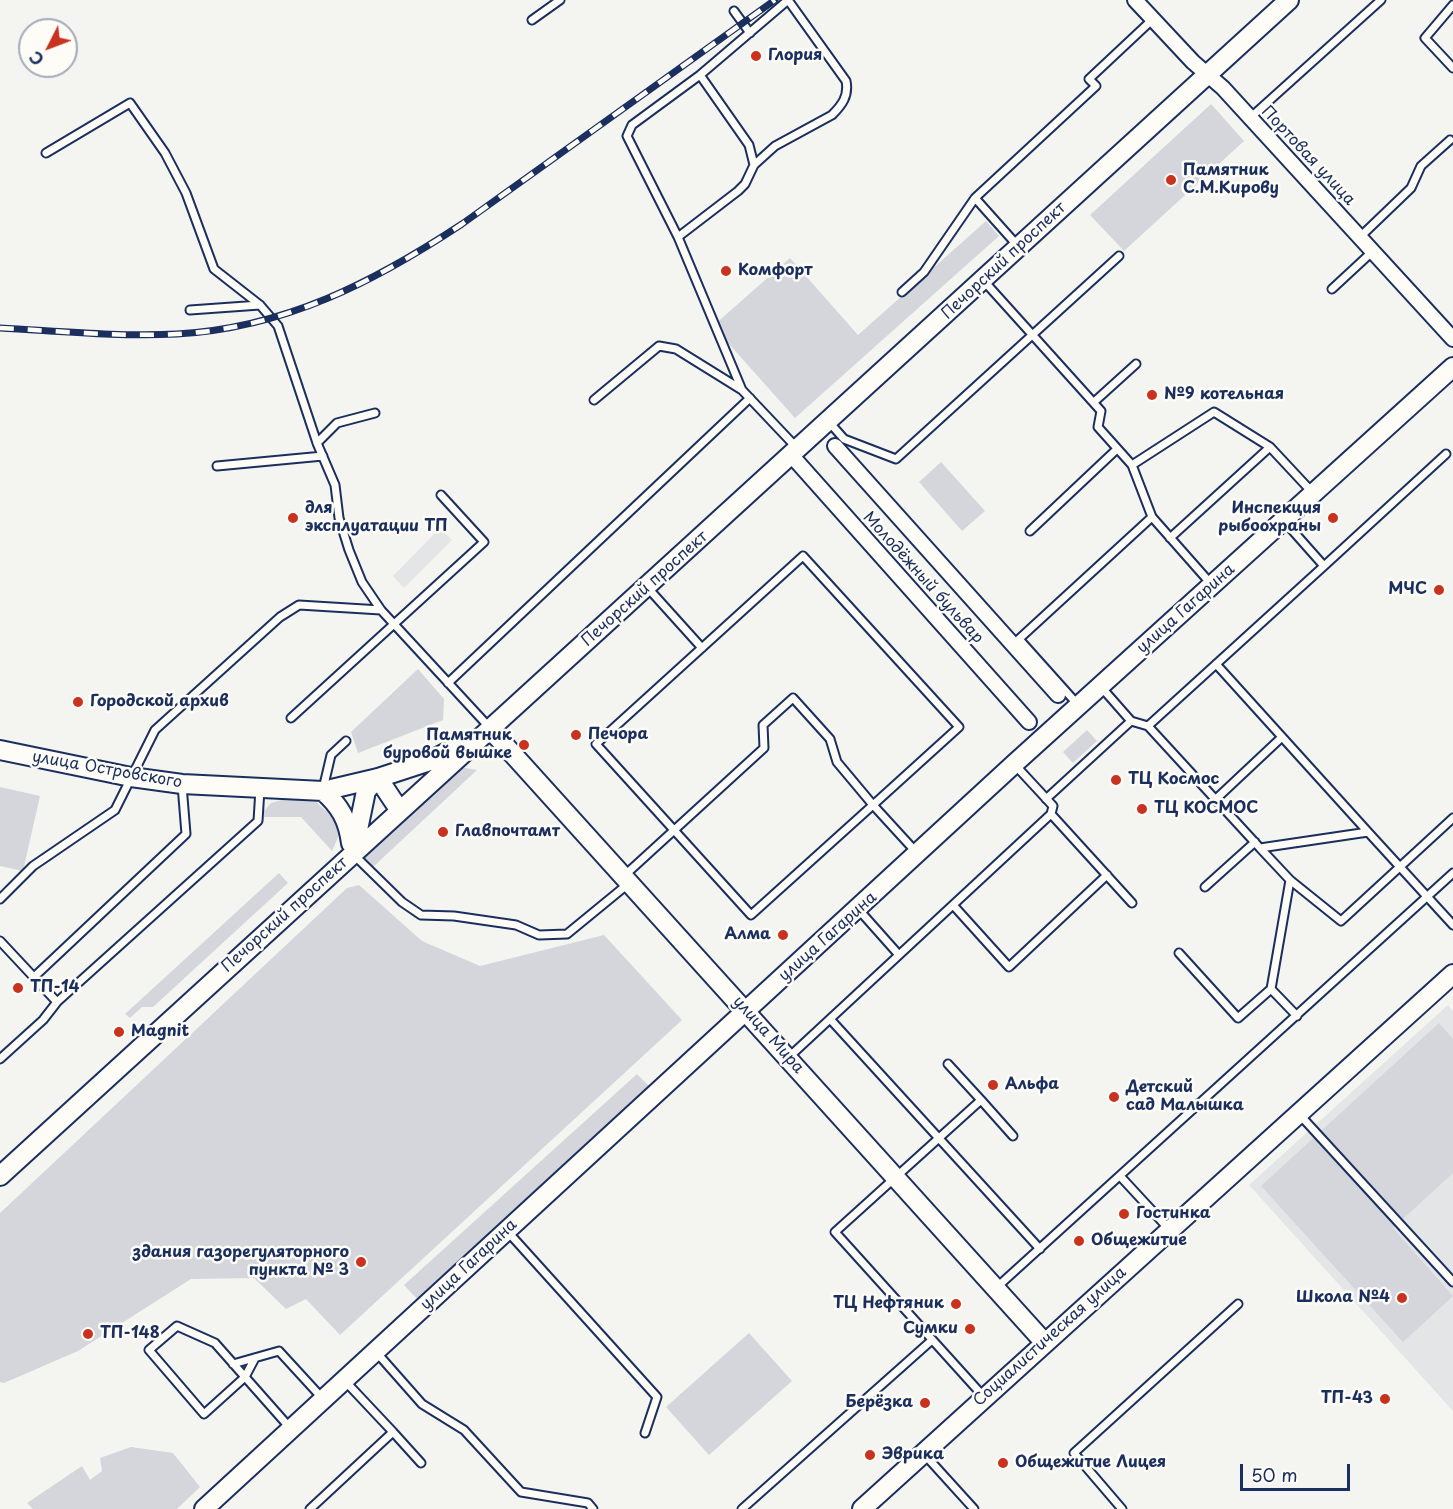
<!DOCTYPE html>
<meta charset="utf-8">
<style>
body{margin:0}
#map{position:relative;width:1453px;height:1509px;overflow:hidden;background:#f4f4f1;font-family:"Playpen Sans",sans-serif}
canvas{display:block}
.north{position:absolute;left:18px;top:18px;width:60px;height:60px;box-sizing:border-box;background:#fdfcf7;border:2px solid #a3aaba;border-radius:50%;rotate:228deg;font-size:16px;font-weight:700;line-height:24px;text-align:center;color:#1b2f5e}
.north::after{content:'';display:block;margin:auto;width:21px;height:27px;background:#c8321e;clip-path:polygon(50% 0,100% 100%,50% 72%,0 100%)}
.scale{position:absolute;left:1240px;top:1464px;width:110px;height:27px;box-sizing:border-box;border:3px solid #1b2f5e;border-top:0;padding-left:8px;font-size:18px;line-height:21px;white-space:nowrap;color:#1b2f5e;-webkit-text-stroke:4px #fdfcf7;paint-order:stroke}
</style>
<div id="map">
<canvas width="1453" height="1509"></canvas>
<div class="north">С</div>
<div class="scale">50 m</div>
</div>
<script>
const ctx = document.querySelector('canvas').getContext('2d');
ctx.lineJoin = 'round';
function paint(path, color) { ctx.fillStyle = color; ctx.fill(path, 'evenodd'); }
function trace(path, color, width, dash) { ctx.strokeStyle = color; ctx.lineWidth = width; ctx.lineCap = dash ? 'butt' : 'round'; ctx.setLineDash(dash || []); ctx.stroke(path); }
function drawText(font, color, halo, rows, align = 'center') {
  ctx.font = font + ' "Playpen Sans",sans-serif'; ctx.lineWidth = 5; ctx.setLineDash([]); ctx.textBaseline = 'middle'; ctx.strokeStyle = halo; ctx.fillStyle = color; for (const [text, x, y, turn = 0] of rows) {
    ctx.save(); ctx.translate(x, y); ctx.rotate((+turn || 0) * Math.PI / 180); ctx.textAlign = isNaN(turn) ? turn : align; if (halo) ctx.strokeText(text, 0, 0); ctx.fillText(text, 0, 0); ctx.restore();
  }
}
paint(new Path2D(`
 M440 528 452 540 404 588 393 576Z
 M1448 1005 1453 1011V1411L1249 1185Z`), '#e4e5e6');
paint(new Path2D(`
 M1211 104 1244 141 1124 251 1090 215Z
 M986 221 999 236 795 418 713 326 790 258 858 335Z
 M941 462 985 511 962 531 919 482Z
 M418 669 444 699 443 720 358 753 351 732Z
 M1087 730 1097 741 1073 763 1063 752Z
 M460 767 477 770 373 867 363 856Z
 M0 787 40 796 23 871 0 866Z
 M285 799 316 802 332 816 339 828V835L332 851 301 817H264V811L271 803Z
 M279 873 288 883 153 1007H142L130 1018 125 1014Z
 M359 885 422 941 480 966 604 935 682 1020 340 1335 306 1299 286 1309 254 1278 191 1279 78 1351 4 1383 0 1382V1213L347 888Z
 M1439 1023 1453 1039V1173L1393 1228 1453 1296 1403 1342 1261 1186Z
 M637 1074 651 1088 418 1300 404 1285Z
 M749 1333 792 1381 709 1455 666 1407Z
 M131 1447 173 1453 200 1487 177 1509H33L27 1503 82 1466 90 1480 102 1471 100 1458Z`), '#d4d6db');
const lane = new Path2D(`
 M788 0 700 75 632 125 627 136 678 237 742 390 796 447
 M1453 5 1425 38 1453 68
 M734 11 750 33
 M532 20 560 0
 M1250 118 1381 0
 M46 153 130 103 165 153 186 193 214 269 260 305 278 326 317 443 335 485 339 518 349 550 362 582 381 610 490 728
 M754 165 775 146 832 115C842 105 849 96 846 81L788 0
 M678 237 738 191 745 184 754 165 749 145 700 75
 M1360 237 1411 188 1421 166 1450 140
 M1017 245 975 198 1096 86 1089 79 1153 19
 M983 280 1101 411 1098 427 1132 465 1152 517 1212 585
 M1332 289 1373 251
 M902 292 924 272 975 198
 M190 310 260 305
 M594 400 659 346 676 349 742 390
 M1094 402 1136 364
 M829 422 844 439 896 459 1119 256
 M317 443 337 423 375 413
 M1132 465 1214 412 1270 447 1312 492
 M217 466 323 456
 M1285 522 1324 566 1446 454
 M1030 531 1117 449
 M1170 538 1270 447
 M647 587 702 648
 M1216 664 1368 832
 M448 683 750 398
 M1102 688 1131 721 1148 726 1260 848 1368 832 1453 925
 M1079 706 1019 639 1152 517
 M291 718 484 542 441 495
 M1148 726 1324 566
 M1016 766 1053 806 1051 814 1132 903
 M323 789 331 755 346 741
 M1046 799 1131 721
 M1216 799 1282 737
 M1260 848 1290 880 1341 921 1453 818
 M353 854 402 902 421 915 454 916 516 925 539 935 567 934 628 884
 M625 875 764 748 763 725 793 698 830 739 837 762 873 805 959 727 803 556 596 744 751 915 873 805 916 852
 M1290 880 1271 989 1297 1016
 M1205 887 1255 842
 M0 899 33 866 115 810 155 730 280 617 299 605 381 610
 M953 905 1009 967 1107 875
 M859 910 899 955
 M0 941 57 1002
 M1179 953 1238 1018 1271 989
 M34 977 186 834 182 785
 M830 1019 1040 1249
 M789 1057 1051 814
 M0 1059 43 1020 57 1002 258 821 260 789
 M948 1064 981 1100
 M1299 1114 1453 1282
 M1120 1176 1169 1229
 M508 1232 657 1397 645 1433
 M996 1288 1453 873
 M377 1353 422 1404 464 1430 521 1492 588 1503 593 1509
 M255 1358 245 1377 204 1414 149 1350 177 1326 215 1343 291 1429
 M233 1364 279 1351 323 1399
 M984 1397 835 1232 981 1100 1013 1136
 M393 1432 421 1463
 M925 1455 974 1509
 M310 1509 393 1432 345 1381
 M742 1509 932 1340
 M1122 1509 1074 1453 1238 1304`);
const street = new Path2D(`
 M1135 0 1193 62 1223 88 1453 339
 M835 446 1058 695
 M792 456 1029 722`);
const secondary = new Path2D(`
 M491 730 1044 1342
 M0 750 131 777 182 784 323 791 378 778 430 761 468 741
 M323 791C340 806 348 820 351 843
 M353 854 366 791 378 778 400 811
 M0 1176 1289 0
 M204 1509 1014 764 1453 367
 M862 1509 1453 974`);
trace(lane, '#1b2f5e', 11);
trace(street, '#1b2f5e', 18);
trace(secondary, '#1b2f5e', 22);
trace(lane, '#fdfcf7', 7);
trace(street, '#fdfcf7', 14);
trace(secondary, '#fdfcf7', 18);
const rail = new Path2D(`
 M0 328C58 331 119 337 177 334 285 328 374 282 462 224L775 0`);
trace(rail, '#1b2f5e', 7);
trace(rail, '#fdfcf7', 4.5, [14]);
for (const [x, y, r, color] of [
 [756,56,6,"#c8321e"],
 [1171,180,6,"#c8321e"],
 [726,271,6,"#c8321e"],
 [1152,395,6,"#c8321e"],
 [293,518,6,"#c8321e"],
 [1333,518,6,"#c8321e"],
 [1439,590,6,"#c8321e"],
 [78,702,6,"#c8321e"],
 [576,735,6,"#c8321e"],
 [524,745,6,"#c8321e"],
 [1116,780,6,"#c8321e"],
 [1142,809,6,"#c8321e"],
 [443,832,6,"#c8321e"],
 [783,935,6,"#c8321e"],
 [18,988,6,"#c8321e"],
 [119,1032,6,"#c8321e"],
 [993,1085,6,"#c8321e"],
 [1114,1097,6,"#c8321e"],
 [1124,1214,6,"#c8321e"],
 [1079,1241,6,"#c8321e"],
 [361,1262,6,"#c8321e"],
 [1402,1298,6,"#c8321e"],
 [956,1304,6,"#c8321e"],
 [970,1329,6,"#c8321e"],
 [88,1334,6,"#c8321e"],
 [1385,1399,6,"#c8321e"],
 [925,1403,6,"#c8321e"],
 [870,1455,6,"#c8321e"],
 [1003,1463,6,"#c8321e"]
]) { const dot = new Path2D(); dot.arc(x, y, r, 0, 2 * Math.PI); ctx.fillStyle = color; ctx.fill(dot); trace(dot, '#fdfcf7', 2); }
drawText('bold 16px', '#1b2f5e', '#fdfcf7', [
 ["Глория",768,56],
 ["Памятник",1183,171],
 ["С.М.Кирову",1183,189],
 ["Комфорт",738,271],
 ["№9 котельная",1164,395],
 ["для",305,509],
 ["эксплуатации ТП",305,527],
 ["Инспекция",1321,509,"right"],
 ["рыбоохраны",1321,527,"right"],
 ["МЧС",1427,590,"right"],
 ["Городской архив",90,702],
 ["Печора",588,735],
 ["Памятник",512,736,"right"],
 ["буровой вышке",512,754,"right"],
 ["ТЦ Космос",1128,780],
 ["ТЦ КОСМОС",1154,809],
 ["Главпочтамт",455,832],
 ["Алма",771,935,"right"],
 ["ТП-14",30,988],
 ["Magnit",131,1032],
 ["Альфа",1005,1085],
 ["Детский",1126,1088],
 ["сад Малышка",1126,1106],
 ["Гостинка",1136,1214],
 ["Общежитие",1091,1241],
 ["здания газорегуляторного",349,1253,"right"],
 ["пункта № 3",349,1271,"right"],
 ["Школа №4",1390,1298,"right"],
 ["ТЦ Нефтяник",944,1304,"right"],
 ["Сумки",958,1329,"right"],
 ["ТП-148",100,1334],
 ["ТП-43",1373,1399,"right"],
 ["Берёзка",913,1403,"right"],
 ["Эврика",882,1455],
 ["Общежитие Лицея",1015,1463]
], 'left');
drawText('16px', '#1b2f5e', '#fdfcf7', [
 ["Портовая улица",1308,156,47],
 ["Печорский проспект",1004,261,-43],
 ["Молодёжный бульвар",923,578,48],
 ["Печорский проспект",645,589,-42],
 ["улица Гагарина",1186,609,-42],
 ["улица Островского",107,770,10],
 ["Печорский проспект",285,915,-42],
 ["улица Гагарина",828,937,-42],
 ["улица Мира",768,1035,48],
 ["улица Гагарина",469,1265,-43],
 ["Социалистическая улица",1050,1337,-42]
]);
</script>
